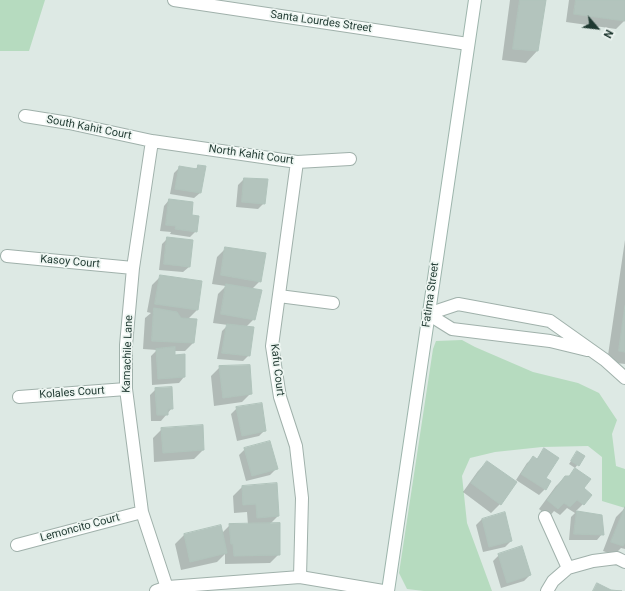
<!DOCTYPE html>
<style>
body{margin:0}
#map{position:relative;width:625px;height:591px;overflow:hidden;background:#dde9e4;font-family:Roboto,sans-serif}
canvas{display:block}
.north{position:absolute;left:577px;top:8px;width:40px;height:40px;-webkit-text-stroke:3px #eef6f2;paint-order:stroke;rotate:118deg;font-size:11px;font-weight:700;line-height:16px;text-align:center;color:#1f3931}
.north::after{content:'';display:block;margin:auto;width:14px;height:18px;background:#1f3931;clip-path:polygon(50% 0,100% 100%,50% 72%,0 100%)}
</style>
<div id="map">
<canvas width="625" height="591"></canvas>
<div class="north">N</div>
</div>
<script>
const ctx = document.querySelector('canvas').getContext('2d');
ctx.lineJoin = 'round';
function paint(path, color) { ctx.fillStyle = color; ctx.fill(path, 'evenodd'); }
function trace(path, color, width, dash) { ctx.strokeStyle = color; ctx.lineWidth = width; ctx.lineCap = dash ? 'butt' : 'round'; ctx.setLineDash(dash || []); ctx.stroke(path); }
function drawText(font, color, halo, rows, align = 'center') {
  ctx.font = font + ' Roboto,sans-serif'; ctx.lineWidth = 3.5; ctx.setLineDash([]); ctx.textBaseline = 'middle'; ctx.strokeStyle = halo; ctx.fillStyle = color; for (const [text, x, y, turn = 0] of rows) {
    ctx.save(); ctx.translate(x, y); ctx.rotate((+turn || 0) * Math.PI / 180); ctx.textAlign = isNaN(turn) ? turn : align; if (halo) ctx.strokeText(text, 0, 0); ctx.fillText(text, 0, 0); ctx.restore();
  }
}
paint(new Path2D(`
 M0 0H45L29 51H0Z
 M462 340 475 347 533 372 578 383 599 393 617 420 612 434 616 466 625 469V508L602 501V457L588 446 542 447 495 452 470 458 462 476 467 523 492 591H424L407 589 399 573 433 349 436 341Z`), '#b6dbbf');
paint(new Path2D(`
 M510 0H545L537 51 526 63 502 60Z
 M569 0H625V20L616 29 566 22Z
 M199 166 200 193 194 198 170 194 174 173 180 167 195 169Z
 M244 179 264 203 258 209 236 207 238 185Z
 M169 200 191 216 196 231 190 237 170 234 171 232 160 231 164 206Z
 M168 238 189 267 183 272 159 270 162 244Z
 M625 240V364L607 362Z
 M226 248 260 281 252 289 254 319 246 327 249 355 243 361 217 359 222 331 228 325 213 323 218 294 226 286 212 284 217 257Z
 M161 276 197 310 187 320 194 342 185 351H174V356L184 377 179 383 152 385 151 356 157 350 143 349 145 318 151 313 147 312 152 285Z
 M220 367 251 393 242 402 214 406 211 376Z
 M156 389 172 408 161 421H151L150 395Z
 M237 408 265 430 259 436 237 441 231 414Z
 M162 429 203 450 194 459 154 462 153 438Z
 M245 449 276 469 270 475 246 481 239 455Z
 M544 450 545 478 550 482 545 489 539 495 516 480 527 463 533 458 536 460Z
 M577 452 584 456 575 468 569 464Z
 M487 462 500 504 491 513 463 492 478 471Z
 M565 477 583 489V504L576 511 601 516 602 534 597 540H569L571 517 575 513 567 508 560 515 554 511 549 517 539 509 556 486Z
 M276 485 278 516 270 524 279 554 270 563 225 564V554L217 562 181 570 175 544 184 535 222 533 230 525H248L247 512 234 513 233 496 242 487Z
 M625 508V549L621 548 614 555 603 551 616 517Z
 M482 519 511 541 505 547 483 552 476 525Z
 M499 555 530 575 524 581 501 588 493 561Z`), '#0003');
const building = new Path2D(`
 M520 0H546L538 51 513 49Z
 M576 0H625V21L574 14Z
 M198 165 206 166 201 193 175 189 179 166 197 169Z
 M244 178 268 179 265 204 242 202Z
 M169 199 193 202 192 215 199 216 197 232 175 229 176 226 166 225Z
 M167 237 193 240 190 267 164 264Z
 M225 247 266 253 261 282 221 275Z
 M160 275 202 281 198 310 155 304Z
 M226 284 262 290 255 320 221 314Z
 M625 306V352L619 351Z
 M154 308 177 312 181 318 197 319 194 343 152 341Z
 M227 324 254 327 250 356 222 353Z
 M175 347V355L185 354V377L158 379 156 349Z
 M250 365 252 394 223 398 219 366Z
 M172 387 173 409H168V415H157L155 388Z
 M262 403 266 431 242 436 236 407Z
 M203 425 204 450 163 453 161 428Z
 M270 441 278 469 252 476 244 448Z
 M544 448 559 458 546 478 551 481 546 490 521 474 533 456 537 459Z
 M577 451 585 456 579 466 571 461Z
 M487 461 517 482 501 505 471 483Z
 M575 468 591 479 584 488 592 495 584 505 577 500 570 507 564 503 558 509 547 500 565 476H569Z
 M277 483 279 516 257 518 256 504 243 505 242 486Z
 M625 507V542L623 546 611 542Z
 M577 511 602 515 604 535 574 534Z
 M505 512 512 541 489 547 482 519Z
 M280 523V555L234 556 233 544H231L229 524Z
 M221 525 227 553 190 562 184 534Z
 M522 546 531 575 507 583 498 554Z
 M597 583 611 590 622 591H593Z`);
paint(building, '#b3c4bd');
trace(building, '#b0c3bb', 1);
const minor = new Path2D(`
 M174 0 468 44
 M25 116 69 123 152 141 297 162 350 159
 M152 141 133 268 126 345V389L142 512 168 591
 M297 162 272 346 280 397 296 446 302 498 300 577
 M7 256 133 268
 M279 296 333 303
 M19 397 126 389
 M545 517 568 568
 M17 545 142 512
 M547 591 553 581 568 568 593 561 617 558 625 562`);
const tertiary = new Path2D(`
 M428 314 458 304 550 321 605 360 625 378
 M428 314 452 329 550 341 587 350
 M156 591 168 587 300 577 383 591`);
const secondary = new Path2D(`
 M388 591 475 0`);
trace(minor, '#a0b1ab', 14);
trace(tertiary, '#a0b1ab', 14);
trace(secondary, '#9db5ac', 14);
trace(minor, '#fff', 12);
trace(tertiary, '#fff', 12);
trace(secondary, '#fff', 12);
drawText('11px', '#1f3931', '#eef6f2', [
 ["Santa Lourdes Street",321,22,8],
 ["South Kahit Court",89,128,11],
 ["North Kahit Court",251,155,8],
 ["Kasoy Court",70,262,5],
 ["Fatima Street",431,295,-82],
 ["Kamachile Lane",128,354,-88],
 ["Kafu Court",277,370,83],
 ["Kolales Court",72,393,-4],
 ["Lemoncito Court",80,528,-15]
]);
</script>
